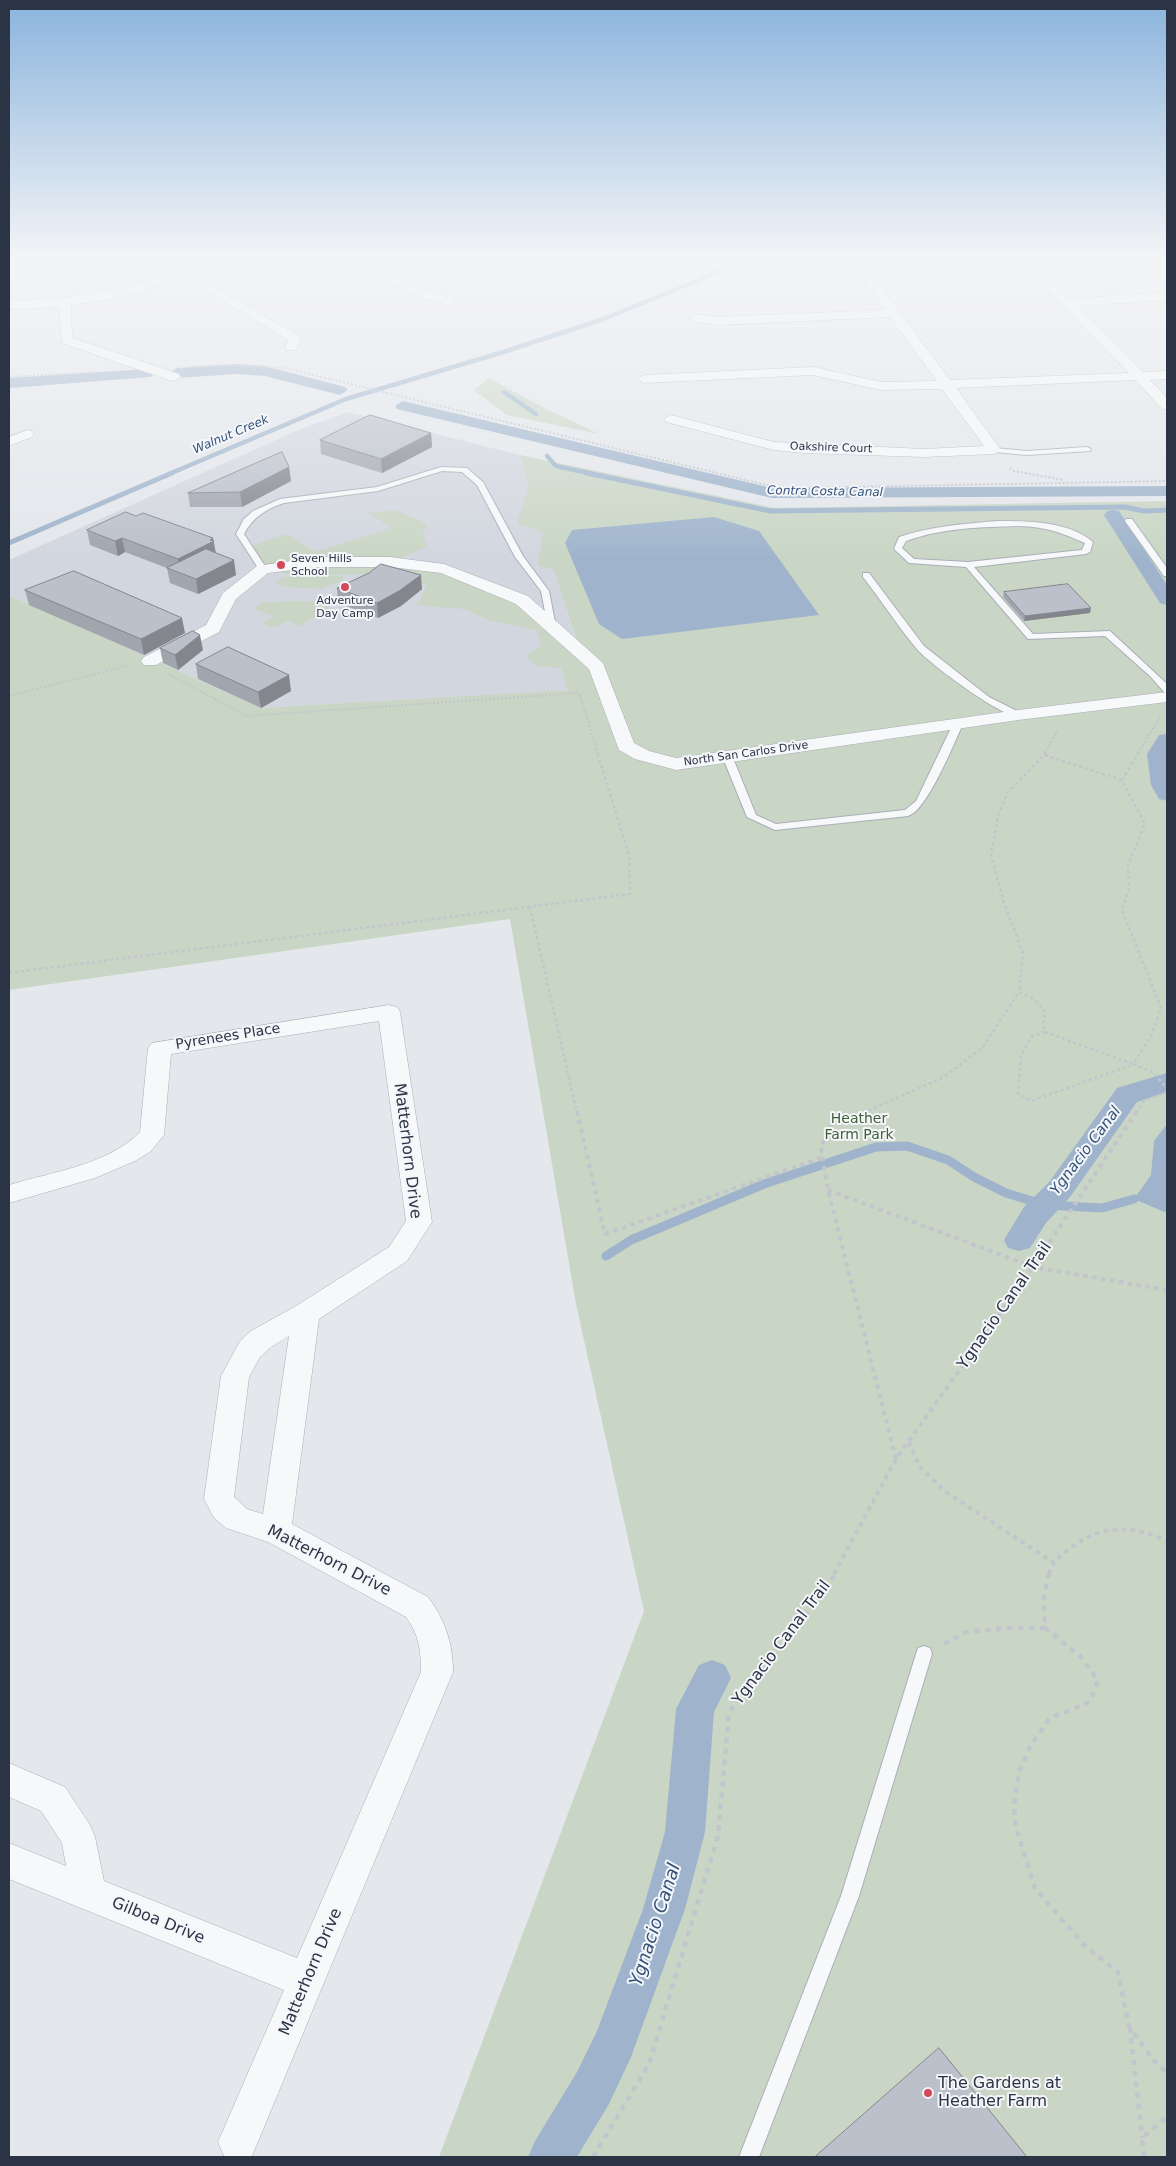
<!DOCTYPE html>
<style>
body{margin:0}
#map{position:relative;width:1176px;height:2166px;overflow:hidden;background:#e4e7ec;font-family:"DejaVu Sans",sans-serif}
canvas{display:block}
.frame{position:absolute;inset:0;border:10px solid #2b3445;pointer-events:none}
</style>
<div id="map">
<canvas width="1176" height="2166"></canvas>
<div class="frame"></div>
</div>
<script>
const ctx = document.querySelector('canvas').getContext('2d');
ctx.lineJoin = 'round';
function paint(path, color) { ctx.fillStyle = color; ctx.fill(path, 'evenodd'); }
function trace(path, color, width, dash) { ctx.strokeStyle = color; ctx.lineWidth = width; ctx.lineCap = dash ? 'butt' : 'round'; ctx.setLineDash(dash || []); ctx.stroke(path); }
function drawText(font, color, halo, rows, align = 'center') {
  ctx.font = font + ' "DejaVu Sans",sans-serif'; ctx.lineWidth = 4; ctx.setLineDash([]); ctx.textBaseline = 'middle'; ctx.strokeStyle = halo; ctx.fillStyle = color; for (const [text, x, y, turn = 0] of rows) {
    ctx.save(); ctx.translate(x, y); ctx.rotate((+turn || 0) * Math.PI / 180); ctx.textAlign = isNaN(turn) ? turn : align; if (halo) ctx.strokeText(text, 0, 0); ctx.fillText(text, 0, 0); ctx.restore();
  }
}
paint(new Path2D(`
 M348 412 520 455 590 689 261 708 9 595V560L298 430Z`), '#d2d6de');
paint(new Path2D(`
 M489 378 544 408 599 434 507 415 474 390Z
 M520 455 775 508 1167 501V2157H439L644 1611 576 1304 510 919 9 990V595L261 708 568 690 561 668 537 666 526 656 542 645 536 630 491 621 464 609 414 605 419 602 427 585C387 568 339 577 297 575 286 574 274 571 263 569L247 547 286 534 316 552 392 528 368 513 395 510 427 524 423 534 427 546 392 562 444 569 522 600 568 640 575 637 554 570 538 565 543 533 517 523 529 486Z
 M344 576 343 580 321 589 289 587 275 583 283 577Z
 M286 601H310L331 608 299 626 287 621 275 628 262 623 274 616 254 609 263 602 277 603Z`), '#c9d6c5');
paint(new Path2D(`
 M714 517 759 531 819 615 622 639 599 624 565 543 572 530Z
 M1167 1124V1213L1134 1199 1151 1175 1154 1141Z`), '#9fb4cc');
trace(new Path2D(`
 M504 392 536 414
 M547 456 556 466 593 474
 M169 474 346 399 500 353 601 320 699 280 747 256`), '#9fb4cc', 4.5);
trace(new Path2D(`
 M587 473 770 511 1125 507 1144 511 1167 510
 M9 543 172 473`), '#9fb4cc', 5);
trace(new Path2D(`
 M606 1256 631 1240 764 1184 876 1147 907 1146 948 1160 974 1177 1006 1193 1045 1205 1102 1208 1134 1199`), '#9fb4cc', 9);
paint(new Path2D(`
 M237 364 265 366 345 387 348 390 340 395 265 376 237 374 177 378 169 373 177 368Z
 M146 369 151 371 154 374 151 377 9 388V378Z
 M403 401 772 488 1167 486V496L772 498 397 409 395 406Z
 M1113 510 1119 511 1167 585V605L1160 603 1104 515 1107 511Z
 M1167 734V801L1159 799 1151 785 1147 754 1159 735Z
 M1167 1073V1092L1137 1102 1070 1197 1046 1223 1030 1248 1019 1251 1008 1248 1004 1240 1024 1207 1050 1181 1117 1088Z
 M712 1660 725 1665 731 1678 714 1712 705 1832 685 1909 631 2057 609 2104 577 2157H528L535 2141 577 2072 597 2031 643 1909 665 1832 676 1709 699 1665Z`), '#9fb4cc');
const service = new Path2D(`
 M88 256H96L171 278 166 279Z
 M1087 447 1091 449 1090 451 1027 455 994 452 990 450 994 448 1027 451Z
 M441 467 467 468 483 482 523 556 549 591 556 627 555 629 548 627 541 591 515 557 477 485 462 472 442 471 378 491 284 503C266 509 253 517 244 534L267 569 266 571H260L236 534 244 519 253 511 280 499 377 487Z
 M1126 519H1132L1167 568V576H1164L1125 521Z
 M998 521C1028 521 1068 521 1093 542L1090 552 1086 554 974 567 1033 634 1110 631 1167 684V693L1164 692 1151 677 1105 636 1028 639 966 567 909 563 894 549 899 537C931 526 964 524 998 521ZM1019 526C1046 527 1060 532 1085 543L1082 550 968 562 914 559 902 548 906 541C942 528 981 527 1019 526Z
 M863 573H869L924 646 989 697 1021 713V717C1005 720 928 663 916 648 897 625 881 600 863 577Z
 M958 721 963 724C954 743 927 811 908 816L775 830 747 817 723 758 728 755 733 758 756 815 776 824 905 810 916 801 953 724Z
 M924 1646 930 1648 932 1654 859 1896 759 2157H739L841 1896 916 1654 918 1648Z`);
const minor = new Path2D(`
 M341 256H355L421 289 452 298 454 301 448 305 413 295Z
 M854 256H864V260L877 282 950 380 1129 373 1036 278V274H1044L1071 299 1167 292V300L1078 306 1143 372 1167 371V379L1150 380 1167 398V410L1162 409 1136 380 956 388 1001 450 994 454 924 457 804 453 774 450 666 422 664 419 671 415 774 442 924 449 984 446 942 389 881 390 813 375 644 383 637 379 644 375 813 367 881 382 937 381 890 317 718 325 695 322 689 318 695 314 718 317 885 310 852 260Z
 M185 270 299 336 301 339 296 350H286L285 347 288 340 181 275V271Z
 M65 300 71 304 72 338 179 374 181 377 174 381 169 380 62 343 59 304Z
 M27 430 32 431 34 434 32 437 9 446V437Z
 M318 557H390L444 564 528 596 603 663 634 743 649 751 676 758 1018 710 1167 692V702L1018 720 676 770 635 759 619 750 589 669 516 604 441 573 390 567H318L268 573 236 599 219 632 156 665H144L141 661 144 657 206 625 223 593 257 566Z
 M389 1005 397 1007 400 1012 432 1222 407 1261 319 1319 292 1524 428 1597C445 1619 453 1644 453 1672L252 2156 227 2157 224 2156 218 2142 284 1990 9 1879V1843L66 1866 62 1843 41 1811 9 1797V1763L65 1787 90 1825 95 1837 104 1881 297 1958 421 1672C421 1651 419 1634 406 1617L268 1542 226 1528 214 1518 204 1499 221 1376 240 1341 251 1331 296 1306 389 1247 406 1221 379 1021 171 1054 164 1135 150 1152 135 1161 95 1178 9 1203V1185C51 1172 108 1165 140 1132L148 1048 152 1043ZM289 1336 263 1514 247 1509 234 1497 249 1377 260 1357 271 1347Z`);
const tertiary = new Path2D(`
 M223 256H242L240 259C164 285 90 312 9 308V300C87 302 151 281 223 256Z`);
const secondary = new Path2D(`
 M973 256H1131L1124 260 1069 262 980 260Z`);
trace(service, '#a9aeb7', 2);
trace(minor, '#a9aeb7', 1);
trace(tertiary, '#a9aeb7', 1);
trace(secondary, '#a9aeb7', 1);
trace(new Path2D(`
 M189 367 231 365 284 368 766 485 794 488 1167 481
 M9 377 100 372
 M1010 468 1014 471 1064 480
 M168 674 247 716 579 693 598 753
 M9 696 130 665
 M1045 753 1058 730
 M1138 753 1160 717`), '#c2c5cb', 2, [2, 2]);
trace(new Path2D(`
 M1139 752 1122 780 1145 824 1128 865 1129 889 1122 910 1161 1008 1151 1037 1133 1064 1153 1072 1167 1089
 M1044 755 1046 752
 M1122 780 1044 755 1008 792 998 816 991 855 1004 903 1023 953 1019 992 1034 999 1045 1011 1043 1025 1045 1032 1133 1064
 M530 907 577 1113
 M9 973 630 894 629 855 597 752
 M1045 1032 1031 1037 1021 1056 1018 1093 1031 1101 1132 1065
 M863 1113 944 1077 982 1048 1019 992
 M1136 1113 1144 1101 1167 1092`), '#c2c5cb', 2.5, [3, 3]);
trace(new Path2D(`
 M577 1111 605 1234 823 1157
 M866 1111 828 1128 821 1148 828 1190 896 1459
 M828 1190 1033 1267 1167 1290
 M909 1442 919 1466 946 1492 1054 1563
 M834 1574 896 1459 1033 1267 1137 1111
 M1049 1574C1052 1561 1061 1555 1071 1548 1101 1524 1134 1525 1167 1541`), '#c2c5cb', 4, [4.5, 4.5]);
trace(new Path2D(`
 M1049 1573 1044 1595 1045 1628 1081 1657 1098 1681 1090 1702 1050 1718 1031 1745 1019 1772 1014 1806 1016 1828 1035 1888 1084 1945 1118 1972 1129 2026 1154 2061 1167 2072
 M944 1644 967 1632 1009 1628H1045
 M1130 2027 1142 2138
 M593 2157 649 2064 718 1836 729 1712 826 1589 835 1573
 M1144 2157 1142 2138 1167 2117`), '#c2c5cb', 4.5, [5.5, 5.5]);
paint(service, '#f7f8fa');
paint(minor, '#f7f8fa');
paint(tertiary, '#f7f8fa');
paint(secondary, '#fff');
paint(new Path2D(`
 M431 433 432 447 382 473 321 454 320 440Z
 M289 467 291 481 242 507H190L188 493Z
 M136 516 213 538 216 553 236 575 198 594 170 583 167 568 125 552 118 556 90 545 87 530Z
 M337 588 422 589 401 606 378 618 338 603Z
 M25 590 185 633 144 655 29 605Z
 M1004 592 1090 613 1024 621 1003 597Z
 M160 648 203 650 178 670 163 663Z
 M196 664 291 691 261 708 198 679Z`), '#a1a5ae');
paint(new Path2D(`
 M431 433 432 447 382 473 381 459Z
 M289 467 291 481 242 507 240 492Z
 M122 538 125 552 118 556 115 541Z
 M213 538 216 556 181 573 178 559Z
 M234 560 236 575 198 594 196 579Z
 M421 575 422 589 401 606 378 618 377 603Z
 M1091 608 1090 613 1024 621 1025 616Z
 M182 618 185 633 144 655 141 639Z
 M200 635 203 650 178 670 175 655Z
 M289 675 291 691 261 708 258 692Z`), '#83868d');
const building = new Path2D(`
 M370 415 431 433 381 459 320 440Z
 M282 452 289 467 240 492 188 493Z
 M126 512 136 516 143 513 213 538 210 540 214 541 178 559 122 538 115 541 87 530Z
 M206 549 234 560 196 579 167 568Z
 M381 564 421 575 399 591 377 603 337 588 369 573Z
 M74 571 182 618 141 639 25 590Z
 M1068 584 1091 608 1025 616 1004 592Z
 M193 631 200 635 175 655 160 648Z
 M228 647 289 675 258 692 196 664Z
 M939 2048 1027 2157H815Z`);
paint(building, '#bbc0ca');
trace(building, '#83868d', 1);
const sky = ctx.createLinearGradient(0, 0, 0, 559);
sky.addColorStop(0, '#8bb4dd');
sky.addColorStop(0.46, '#f3f4f6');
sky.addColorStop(1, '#f3f4f600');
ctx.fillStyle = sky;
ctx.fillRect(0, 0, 1176, 559);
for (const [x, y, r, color] of [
 [281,565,5,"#d1495b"],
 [345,587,5,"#d1495b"],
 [928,2093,5,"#d1495b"]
]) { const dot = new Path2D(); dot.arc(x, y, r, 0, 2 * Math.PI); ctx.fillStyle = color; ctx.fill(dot); trace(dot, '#f4f6f9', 2); }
drawText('11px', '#2b3445', '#f4f6f9', [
 ["Oakshire Court",831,448,2],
 ["North San Carlos Drive",746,754,-8]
]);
drawText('11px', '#2b3445', '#f4f6f9', [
 ["Seven Hills",291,559],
 ["School",291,572],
 ["Adventure",345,601,"center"],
 ["Day Camp",345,614,"center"]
], 'left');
drawText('italic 12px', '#34527a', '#f4f6f9', [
 ["Walnut Creek",231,435,-23],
 ["Contra Costa Canal",825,492,1]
]);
drawText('14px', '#2b3445', '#f4f6f9', [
 ["Pyrenees Place",228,1037,-9]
]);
drawText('14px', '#3f6138', '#f4f6f9', [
 ["Heather",859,1119],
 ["Farm Park",859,1135]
]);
drawText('italic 15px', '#34527a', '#f4f6f9', [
 ["Ygnacio Canal",1086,1151,-53]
]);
drawText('16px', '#2b3445', '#f4f6f9', [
 ["Matterhorn Drive",407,1151,83],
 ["Ygnacio Canal Trail",1005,1306,-55],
 ["Matterhorn Drive",329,1561,27],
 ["Ygnacio Canal Trail",782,1643,-53],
 ["Gilboa Drive",158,1921,22],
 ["Matterhorn Drive",311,1972,-67]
]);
drawText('16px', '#2b3445', '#f4f6f9', [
 ["The Gardens at",938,2084],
 ["Heather Farm",938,2102]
], 'left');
drawText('italic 18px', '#34527a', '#f4f6f9', [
 ["Ygnacio Canal",656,1925,-72]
]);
</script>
